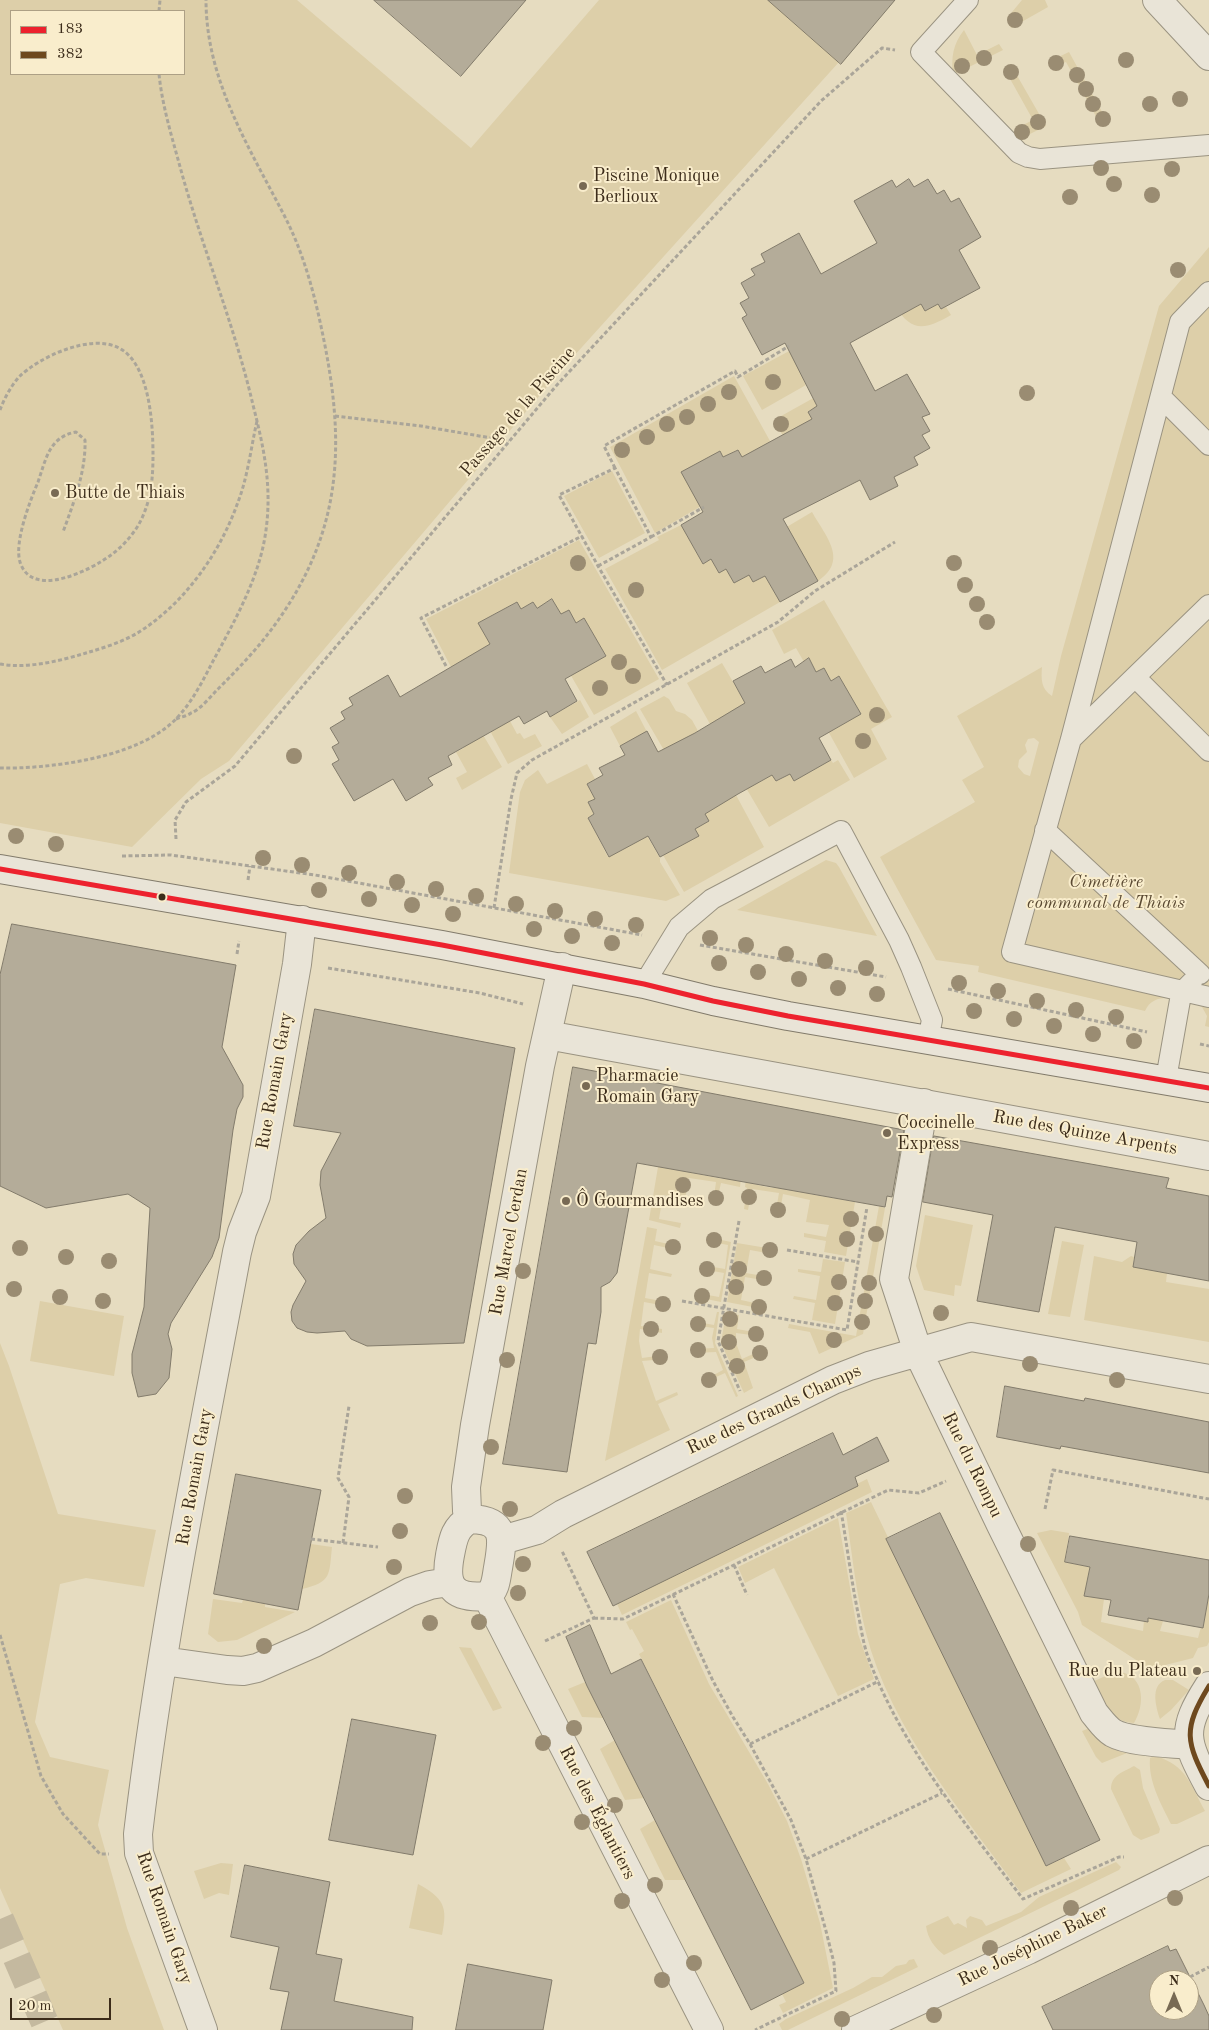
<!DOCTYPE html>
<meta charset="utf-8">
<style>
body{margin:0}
#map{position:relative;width:1209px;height:2030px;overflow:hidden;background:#e6dcc0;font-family:"Old Standard TT",serif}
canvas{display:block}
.legend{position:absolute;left:10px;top:10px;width:175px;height:65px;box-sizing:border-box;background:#f9edcc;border:1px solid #ada085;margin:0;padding:6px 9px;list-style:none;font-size:15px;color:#3c2c1a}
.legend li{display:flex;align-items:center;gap:10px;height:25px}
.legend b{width:25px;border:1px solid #ada085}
.north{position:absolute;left:1149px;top:1970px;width:50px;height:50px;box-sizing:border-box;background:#f9edcc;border:1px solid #ada085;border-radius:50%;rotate:0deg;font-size:14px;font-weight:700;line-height:20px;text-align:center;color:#3c2c1a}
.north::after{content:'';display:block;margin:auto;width:18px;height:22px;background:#786a54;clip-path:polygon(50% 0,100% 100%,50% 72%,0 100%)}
.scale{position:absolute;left:10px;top:1998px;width:101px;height:22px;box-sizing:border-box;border:2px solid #3c2c1a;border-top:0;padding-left:6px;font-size:15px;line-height:18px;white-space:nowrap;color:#3c2c1a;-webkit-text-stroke:4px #f9edcc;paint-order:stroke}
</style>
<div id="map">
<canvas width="1209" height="2030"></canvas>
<ul class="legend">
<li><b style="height:6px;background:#ed222e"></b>183</li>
<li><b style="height:6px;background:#6e491e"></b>382</li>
</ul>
<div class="north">N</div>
<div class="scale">20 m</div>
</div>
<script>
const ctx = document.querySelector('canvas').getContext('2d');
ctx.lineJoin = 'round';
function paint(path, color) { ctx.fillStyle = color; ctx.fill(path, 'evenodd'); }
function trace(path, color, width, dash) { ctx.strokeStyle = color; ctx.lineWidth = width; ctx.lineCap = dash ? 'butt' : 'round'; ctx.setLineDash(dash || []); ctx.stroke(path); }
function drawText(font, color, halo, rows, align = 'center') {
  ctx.font = font + ' "Old Standard TT",serif'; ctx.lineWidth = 4; ctx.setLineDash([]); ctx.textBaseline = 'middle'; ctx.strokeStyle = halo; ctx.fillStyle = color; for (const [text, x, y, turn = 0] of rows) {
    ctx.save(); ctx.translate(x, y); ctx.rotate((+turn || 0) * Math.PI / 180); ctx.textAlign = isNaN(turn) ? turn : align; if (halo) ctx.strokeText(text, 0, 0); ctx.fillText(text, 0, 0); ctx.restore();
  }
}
paint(new Path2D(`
 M0 0H297L471 148 599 0H895L841 64 839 62 564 367 229 761 201 779 132 847 0 823ZM11 11H184V74H11Z
 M1022 0H1045L1048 7 1011 28 1007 18Z
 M964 30 977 55 999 44 1003 50 953 75C951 57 953 44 964 30Z
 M1069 52 1106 119 1099 122 1066 62 1053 67 1050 61Z
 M1011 65 1046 126 1022 138 1017 128 1033 120 1004 68Z
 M1209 247V1027L1205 1026 1207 1016 1202 1007C1186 999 1154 989 1145 1011L978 972 979 966 936 960 880 857 975 802 962 780 984 767 957 716 1042 667C1041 679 1041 689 1052 696L1061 656 1159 306ZM1034 738 1039 742 1030 776 1024 774 1018 767 1019 760 1027 752 1025 745 1028 739Z
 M901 302 906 312 921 304 925 311 938 304 941 309 946 307 951 315C925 330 911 333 895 305Z
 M791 350 806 385 762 410 743 376Z
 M734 376 775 450 742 457 737 450 723 457 720 451 692 467 703 505 655 533 610 447Z
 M817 396 822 404 809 411 812 419 798 463 774 420Z
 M612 471 645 533 599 558 564 496Z
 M812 512C826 537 849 560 818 581L785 528Z
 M681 525 703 564 711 559 719 573 726 569 734 583 749 575 753 582 765 576 780 602 662 670 605 569 659 540 657 537Z
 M579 540 659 679 594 715 570 674 606 656 584 618 576 623 561 614 552 599 537 608 533 602 521 609 516 602 478 623 492 647 451 667 426 619Z
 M824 600 892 717 871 729 887 759 854 778 828 731 835 729 861 714 839 676 831 681 824 668 816 672 809 658 804 662 796 648 784 654 772 630Z
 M722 663 747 706 710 724 687 683Z
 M664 696 669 699 676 711 685 714 692 720 698 731 665 752 640 709Z
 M580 700 589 717 562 734 550 717Z
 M476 705 510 721 517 734 520 733 524 739 535 734 542 746 508 764Z
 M636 711 647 732 620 746 610 727Z
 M479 728 502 767 462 790 456 778 467 772 456 752 464 748 456 733Z
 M831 760 833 763 838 760 850 780 769 827 732 764 749 769 758 783 772 775 777 781 790 774 794 781Z
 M587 764 595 779 587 784 595 799 588 802 594 814 588 818 608 857 634 843 646 834 660 858V862L680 895 666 901 509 873 520 792 525 780 538 770 547 784Z
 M722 769 764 847 684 892 663 855 698 836 695 829 709 821 705 814Z
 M826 860 836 863 839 867 877 936 737 910Z
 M659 1161 693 1167 692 1173 723 1179 724 1174 741 1178 740 1187 721 1183 716 1205 713 1204 716 1182 689 1178 685 1199 663 1195 659 1219 681 1223 680 1228 649 1220Z
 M746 1179C764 1192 790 1188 811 1185L810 1194 855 1202 846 1256 824 1252 826 1241 804 1237V1233L826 1237 829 1225 806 1222 810 1200 783 1194 779 1217 775 1216 779 1193 752 1189 748 1210 744 1209 747 1188 745 1187Z
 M879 1206 885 1208 863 1334 819 1354 810 1332 788 1328 789 1324 856 1336Z
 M925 1215 973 1225 961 1286 955 1285 954 1296 924 1290 916 1266Z
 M647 1227 657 1229 655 1241 677 1246V1250L654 1245 650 1269 672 1274 671 1277 649 1273 645 1298 667 1302 666 1306 644 1302 641 1326 662 1329V1333L640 1329 639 1341 642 1358 664 1355 665 1359 642 1361 656 1401 677 1392 678 1395 658 1404 670 1430 605 1461Z
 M707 1237 731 1242 721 1302 696 1297 697 1293 719 1297 724 1273 701 1269 702 1265 725 1269 728 1245 706 1241Z
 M1062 1241 1084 1245 1070 1317 1048 1314Z
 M737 1243 773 1249 772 1254 750 1250 746 1273 769 1277 768 1281 745 1277 741 1300 764 1305 763 1309 727 1302Z
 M1094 1256 1122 1262 1131 1256 1134 1257 1133 1267 1167 1273 1166 1282 1209 1289V1342L1084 1320Z
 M823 1259 845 1262 835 1324 812 1320 815 1303 793 1299 794 1296 816 1300 820 1276 798 1272V1269L821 1272Z
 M40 1301 124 1316 114 1376 30 1361Z
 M717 1312H719L715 1343 738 1396 736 1397 725 1373 705 1382 704 1380 723 1370 716 1352 693 1353 692 1349 714 1348 712 1338 714 1328 692 1325V1321L714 1325Z
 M726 1313 739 1315 737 1329 759 1333V1336L736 1333V1343L742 1359 762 1350 763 1354 744 1362 753 1388 744 1393 721 1343Z
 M0 1343 9 1366 58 1514 156 1530 144 1587 86 1578 60 1584 35 1722 50 1757 109 1770 98 1825 127 1928 164 2030H63L0 1888Z
 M867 1479 872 1492 622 1615 617 1604Z
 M871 1502 1046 1866 1064 1858 1071 1869 1021 1893C964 1815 890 1728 866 1633 856 1594 852 1553 846 1513Z
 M838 1518 858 1634 874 1679 838 1696 774 1568 745 1583 738 1567Z
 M1051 1530 1069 1533 1065 1562 1090 1567 1084 1596 1104 1599 1101 1622 1143 1631 1144 1621H1148L1151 1603 1163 1621 1160 1631 1198 1638 1201 1627 1203 1628 1209 1594V1642L1207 1646 1198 1648 1193 1658 1150 1669 1082 1625 1078 1612 1037 1533Z
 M311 1544 332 1547C329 1575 332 1582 302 1589Z
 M213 1599 242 1603 243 1600 265 1604V1607L295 1612 237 1640 218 1642 208 1634Z
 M671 1600 709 1684 768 1784 787 1821 801 1859 820 1923 833 1988 783 2013 779 2005 786 2002 782 1994 804 1983 639 1654 644 1651 632 1629 630 1630 626 1622Z
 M459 1647 471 1648 502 1708 493 1711Z
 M1121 1672C1145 1677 1145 1705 1134 1723 1111 1722 1102 1702 1090 1683L1112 1673Z
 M1165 1680H1173L1189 1690 1171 1710 1160 1719C1156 1707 1150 1686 1165 1680Z
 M585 1682 587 1686 604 1718 582 1717 568 1689Z
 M1090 1728C1096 1740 1113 1751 1127 1753L1102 1763 1096 1757 1082 1731Z
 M615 1740 644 1798 625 1800 600 1749Z
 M1156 1756C1187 1766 1190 1784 1205 1811L1177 1824H1171C1161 1804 1148 1781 1150 1758Z
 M1134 1766 1140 1770 1143 1788 1160 1829 1159 1833 1141 1840 1133 1835 1111 1789C1111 1775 1123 1772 1134 1766Z
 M655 1820 686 1880H665L640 1829Z
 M1116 1862 1121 1867 1119 1870 944 1955C934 1947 928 1939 926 1926L948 1916 954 1925 958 1923 967 1928 966 1920 970 1916 982 1920 986 1926 1021 1912 1039 1897Z
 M221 1863 233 1864 229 1895 219 1893 204 1899 194 1871Z
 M418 1884C444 1898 448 1907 442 1935L409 1928Z
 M914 1959 918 1967 788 2030H782L779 2024 786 2019 853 1988 872 1977H882L896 1966 906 1964 909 1960Z`), '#ddcfa9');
const building = new Path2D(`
 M374 0H526L461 76Z
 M768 0H895L841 64Z
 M909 179 914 187 928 179 937 194 944 190 951 202 959 198 981 237 959 250 980 288 941 309 938 304 925 311 921 304 850 343 875 391 907 374 930 414 922 417 930 431 922 435 930 448 914 457 918 465 894 477 898 486 870 500 860 480 783 519 818 581 780 602 765 576 753 582 749 575 734 583 726 569 719 573 711 559 703 564 681 525 703 512 681 472 720 451 723 457 738 450 742 457 812 419 808 412 817 406 785 343 762 355 742 318 747 315 740 303 749 298 741 283 755 275 751 269 765 262 761 254 799 233 821 274 877 243 854 201 892 180 896 187Z
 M552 599 561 614 569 610 576 623 584 618 606 656 565 679 577 701 550 717 547 711 524 724 519 716 448 756 452 765 428 778 433 785 406 801 393 779 354 801 332 764 339 760 332 747 339 743 330 728 345 719 341 712 353 705 349 698 388 675 400 697 490 644 478 623 517 602 521 609 533 602 537 608Z
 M809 658 816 672 824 668 831 681 839 676 861 714 819 738 831 760 794 781 790 774 776 781 772 775 738 794 705 814 709 821 695 829 699 836 660 857 648 836 609 857 588 818 594 814 588 802 595 799 587 784 603 775 599 768 625 755 620 746 647 731 658 752 695 733 745 703 733 681 761 666 765 673 791 659 795 667Z
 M12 924 236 965 222 1047 243 1085V1097L237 1109 233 1130 219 1238 212 1257 171 1323 168 1334 172 1349 169 1378 156 1394 138 1397 132 1373V1354L144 1307 150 1208 128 1194 46 1208 0 1186V975Z
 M315 1009 515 1048 464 1343 367 1346 351 1339 345 1331 317 1333 307 1332 297 1328 292 1321 291 1312 293 1305 306 1281 294 1264 293 1254 296 1245 309 1231 326 1218 320 1185 321 1171 341 1133 294 1126Z
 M573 1067 904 1130 892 1197 887 1196 885 1207 637 1163 617 1273 610 1282 601 1287V1312L596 1344 588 1343 567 1472 503 1464Z
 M934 1136 1169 1178 1166 1188 1209 1196V1281L1133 1267 1137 1242 1055 1227 1039 1312 977 1301 993 1215 923 1202Z
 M1005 1386 1084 1401 1085 1398 1209 1422V1473L1061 1446 1060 1449 997 1437Z
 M833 1433 843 1455 877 1437 889 1461 855 1477 858 1486 613 1606 587 1552Z
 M236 1474 321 1490 298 1610 214 1594Z
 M940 1513 1100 1840 1046 1866 886 1539Z
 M1070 1536 1209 1560V1594L1203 1628 1148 1618V1622L1108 1615 1111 1600 1084 1596 1090 1567 1065 1562Z
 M590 1625 611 1674 641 1659 804 1983 751 2010 587 1686 566 1637Z
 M352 1719 436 1735 413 1855 329 1840Z
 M245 1865 330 1882 316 1954 342 1959 334 2001 413 2017 412 2030H281L289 1992 270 1989 279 1947 231 1937Z
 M1168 1946 1170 1951 1176 1949 1204 2005 1209 2016V2030H1053L1042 2007ZM1159 1980H1189V2010H1159Z
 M468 1964 552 1980 543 2030H456Z`);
paint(building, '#b4ac99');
trace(building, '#827b6b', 1);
trace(new Path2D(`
 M0 1919 48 2030`), '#c4b99f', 28, [28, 14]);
const service = new Path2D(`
 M968 0 921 52 1019 153 1028 157 1040 159 1209 145
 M1209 292 1180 322 1071 739 1012 952 1209 997
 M1161 397 1209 445
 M1135 677 1209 751
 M1071 739 1209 605
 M1045 830 1200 974
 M644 984 679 927 712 899 841 831 899 940 911 967 932 1020 928 1040
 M1166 1079 1180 1000 1183 991 1192 982`);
const pedestrian = new Path2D(`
 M918 1352 894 1279 924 1103`);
const minor = new Path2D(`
 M1157 0 1209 56
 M547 1035 1209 1156
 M918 1352 1001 1525 1094 1713C1100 1720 1105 1728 1113 1733 1129 1742 1169 1743 1189 1745
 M470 1519 467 1511 466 1487 475 1425 540 1066 562 967
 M470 1519C507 1520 503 1539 498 1568 496 1579 496 1589 487 1596 453 1599 444 1587 450 1555 453 1539 455 1527 470 1519Z
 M502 1540 537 1530 563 1514 833 1380 869 1366 971 1337 1209 1379
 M487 1596 709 2030
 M163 1661 227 1670 243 1671 257 1668 314 1643 410 1592 430 1585 449 1582
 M1209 1686C1180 1731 1185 1741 1209 1786
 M203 2030 139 1853 138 1834C161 1639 201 1445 237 1252L242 1232 256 1196 297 964 302 920
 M856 2030 1028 1950 1209 1860`);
const secondary = new Path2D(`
 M0 869 442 945 644 984 713 1001 788 1016 1209 1088`);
trace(service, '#9a9381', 22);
trace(pedestrian, '#9a9381', 30);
trace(minor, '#9a9381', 30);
trace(secondary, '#827b6b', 30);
trace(new Path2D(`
 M159 11 160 0
 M0 410C4 399 11 386 19 377 39 357 91 333 119 348 150 364 153 425 153 455 153 479 151 502 139 524 132 536 122 547 111 555 91 570 32 600 20 562 14 542 30 501 38 482 46 459 49 437 76 432L85 440C86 471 74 502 63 532
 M335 416 421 426 509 441
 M615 468 604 446 735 371 738 377 789 346
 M651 537 704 507
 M598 566 651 537 615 468 559 495 598 566 667 685
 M0 664C27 669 60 661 86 653 103 648 123 642 139 632 185 603 220 553 238 502 248 476 251 447 257 421
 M446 666 421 618 582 536
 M176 719C181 717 187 716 191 713 201 709 210 697 218 689 240 667 261 645 279 619 344 526 345 439 322 331 314 292 303 252 285 217 249 147 206 80 206 0
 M0 768C47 769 121 759 160 732 185 716 199 688 212 663 234 622 260 577 266 530 272 486 264 448 253 405 234 323 201 245 179 163 171 134 162 104 159 74
 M176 839 175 820 186 802 235 766 556 386 821 101 882 48 895 50
 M122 856 171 855 315 875 642 935
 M248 880 250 866
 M494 908 511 799 517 773 532 760 778 622 815 591 895 542
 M700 945 886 977
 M237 954 239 941
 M328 968 480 993 523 1004
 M948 989 1147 1032
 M1200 1044 1209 1046
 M739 1221 718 1341 740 1391
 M787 1250 858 1262
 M682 1301 847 1330 867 1207
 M1045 1509 1053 1470 1209 1499
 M841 1511C847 1545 851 1579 858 1613 861 1627 863 1643 868 1657 902 1748 965 1823 1023 1899L1119 1857H1124
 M311 1539 378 1547
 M343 1543 349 1497 338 1478 349 1406
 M734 1565 747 1595
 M673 1594 713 1681 733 1717 750 1744 791 1820 806 1859 826 1931 834 1963 836 1991 755 2030
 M594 1618 623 1619 888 1490 919 1493 946 1481
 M0 1635 41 1776 63 1814 100 1854H109
 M545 1641 594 1618 562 1551
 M750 1744 879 1681
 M806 1859 942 1793
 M1190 1977 1209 1967`), '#aaa599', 3, [4, 2.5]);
trace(service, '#e9e4d7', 20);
trace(pedestrian, '#e9e4d7', 28);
trace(minor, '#e9e4d7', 28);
trace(secondary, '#e9e4d7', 28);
trace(new Path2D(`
 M0 869 442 945 644 984 713 1001 788 1016 1209 1088`), '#ed222e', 5);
trace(new Path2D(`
 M1209 1686C1182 1730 1186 1742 1209 1786`), '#6e491e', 5);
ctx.fillStyle = '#9a8c72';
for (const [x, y] of [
 [1015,20],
 [984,58],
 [1126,60],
 [1056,63],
 [962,66],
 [1011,72],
 [1077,75],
 [1086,89],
 [1180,99],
 [1093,104],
 [1150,104],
 [1103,119],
 [1038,122],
 [1022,132],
 [1101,168],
 [1172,169],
 [1114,184],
 [1152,195],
 [1070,197],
 [1178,270],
 [773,382],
 [729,392],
 [1027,393],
 [708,404],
 [687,417],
 [667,424],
 [781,424],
 [647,437],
 [622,450],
 [578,563],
 [954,563],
 [965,585],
 [636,590],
 [977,604],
 [987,622],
 [619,662],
 [633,676],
 [600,688],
 [877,715],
 [863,741],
 [294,756],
 [16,836],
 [56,844],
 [263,858],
 [302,865],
 [349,873],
 [397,882],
 [436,889],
 [319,890],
 [476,896],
 [369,899],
 [516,904],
 [412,905],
 [555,911],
 [453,914],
 [595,919],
 [636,925],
 [534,929],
 [572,936],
 [710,938],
 [612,943],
 [746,945],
 [786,954],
 [825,961],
 [719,963],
 [866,968],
 [758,972],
 [799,979],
 [959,983],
 [838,988],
 [998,991],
 [877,994],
 [1037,1001],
 [1076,1010],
 [974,1011],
 [1116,1017],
 [1014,1019],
 [1054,1026],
 [1093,1034],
 [1134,1041],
 [683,1185],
 [749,1197],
 [716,1198],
 [778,1210],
 [851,1219],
 [876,1234],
 [847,1239],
 [714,1240],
 [673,1247],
 [20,1248],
 [770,1250],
 [66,1257],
 [109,1261],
 [707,1269],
 [739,1269],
 [523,1271],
 [764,1278],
 [839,1282],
 [869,1283],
 [736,1287],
 [14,1289],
 [702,1296],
 [60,1297],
 [103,1301],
 [865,1301],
 [835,1303],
 [663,1304],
 [759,1307],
 [941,1313],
 [730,1319],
 [862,1322],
 [698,1324],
 [651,1329],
 [756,1334],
 [834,1340],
 [729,1342],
 [698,1350],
 [760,1353],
 [660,1357],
 [507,1360],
 [1030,1364],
 [737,1366],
 [709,1380],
 [1117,1380],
 [491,1447],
 [405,1496],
 [510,1509],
 [400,1531],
 [1028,1544],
 [523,1564],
 [394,1567],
 [518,1593],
 [479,1622],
 [430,1623],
 [264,1646],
 [574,1728],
 [543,1743],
 [615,1805],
 [582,1822],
 [655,1885],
 [1175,1898],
 [622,1901],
 [1071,1908],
 [990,1948],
 [694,1963],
 [662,1980],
 [934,2015],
 [842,2019]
]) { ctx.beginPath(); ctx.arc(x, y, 8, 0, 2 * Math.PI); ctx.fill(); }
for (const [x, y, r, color] of [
 [583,186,5,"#786a54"],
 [55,493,5,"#786a54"],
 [162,897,4.5,"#3c2c1a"],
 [586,1086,5,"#786a54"],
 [887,1133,5,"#786a54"],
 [566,1201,5,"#786a54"],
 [1197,1671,5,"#786a54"]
]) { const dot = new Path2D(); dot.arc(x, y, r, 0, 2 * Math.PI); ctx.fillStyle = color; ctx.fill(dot); trace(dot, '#f9edcc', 2); }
drawText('18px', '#3c2c1a', '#f9edcc', [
 ["Piscine Monique",593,176],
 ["Berlioux",593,197],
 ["Butte de Thiais",65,493],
 ["Pharmacie",596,1076],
 ["Romain Gary",596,1097],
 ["Coccinelle",897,1123],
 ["Express",897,1144],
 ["Ô Gourmandises",576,1201],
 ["Rue du Plateau",1187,1671,"right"]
], 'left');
drawText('18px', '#3c2c1a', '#f9edcc', [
 ["Passage de la Piscine",518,412,-49],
 ["Rue Romain Gary",275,1081,-80],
 ["Rue des Quinze Arpents",1085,1133,10],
 ["Rue Marcel Cerdan",509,1242,-80],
 ["Rue des Grands Champs",774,1410,-25],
 ["Rue du Rompu",972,1465,64],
 ["Rue Romain Gary",195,1477,-80],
 ["Rue des Églantiers",597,1813,63],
 ["Rue Romain Gary",164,1918,71],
 ["Rue Joséphine Baker",1033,1946,-26]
]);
drawText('italic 18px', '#5b4a33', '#f9edcc', [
 ["Cimetière",1106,882],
 ["communal de Thiais",1106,903]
]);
</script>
